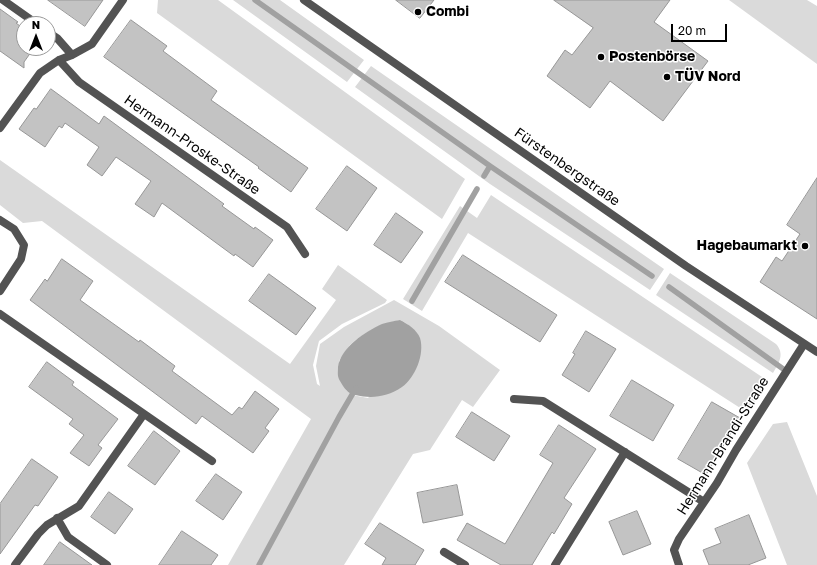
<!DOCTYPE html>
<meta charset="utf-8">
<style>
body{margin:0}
#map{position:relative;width:817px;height:565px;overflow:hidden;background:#fff;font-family:"Golos Text",sans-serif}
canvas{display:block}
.north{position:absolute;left:16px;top:16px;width:40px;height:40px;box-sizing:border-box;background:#fff;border:1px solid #999;border-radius:50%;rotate:0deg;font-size:11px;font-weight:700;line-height:16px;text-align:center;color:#000}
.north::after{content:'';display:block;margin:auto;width:14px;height:18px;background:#000;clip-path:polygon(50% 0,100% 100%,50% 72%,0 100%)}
.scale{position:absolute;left:671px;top:24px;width:56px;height:18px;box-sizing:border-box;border:2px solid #000;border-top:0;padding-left:5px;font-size:12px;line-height:14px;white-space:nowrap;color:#000;-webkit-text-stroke:3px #fff;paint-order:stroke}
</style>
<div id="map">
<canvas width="817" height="565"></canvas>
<div class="north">N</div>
<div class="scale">20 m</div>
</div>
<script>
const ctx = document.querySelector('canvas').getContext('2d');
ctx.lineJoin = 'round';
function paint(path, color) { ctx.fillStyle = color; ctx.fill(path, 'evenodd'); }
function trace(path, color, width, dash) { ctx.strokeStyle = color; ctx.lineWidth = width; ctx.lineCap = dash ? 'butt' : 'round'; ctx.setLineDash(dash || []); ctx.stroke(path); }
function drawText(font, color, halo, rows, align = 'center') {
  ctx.font = font + ' "Golos Text",sans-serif'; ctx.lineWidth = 3; ctx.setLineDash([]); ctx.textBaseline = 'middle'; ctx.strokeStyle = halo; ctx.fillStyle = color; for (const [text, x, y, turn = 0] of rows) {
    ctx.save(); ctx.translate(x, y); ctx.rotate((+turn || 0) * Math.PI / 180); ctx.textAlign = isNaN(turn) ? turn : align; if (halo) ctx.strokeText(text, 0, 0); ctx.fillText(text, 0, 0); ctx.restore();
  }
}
paint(new Path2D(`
 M158 0H218L465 179 442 219 157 13Z
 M233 0H280L364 60 347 82Z
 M729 0H807L817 6V64Z
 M371 66 664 269 650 290 490 184 355 87Z
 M0 160 290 364 336 300 322 289 338 265 387 300 385 303 342 324 319 341 313 365 317 384 320 386 316 366 320 344 344 327 394 300 439 326 500 370 473 407 462 400 430 450 413 454 344 565H228L311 419 42 221 23 223 0 205ZM400 320C409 324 414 330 420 339L368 398 352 395 346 390 339 361C342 356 346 350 350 345 364 332 381 324 400 320Z
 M491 195 768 381 748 413 468 233 422 311 403 299 460 206 477 218Z
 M670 273 776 344C785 354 779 363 773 373L656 295Z
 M787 422 817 496V565H787L747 463 773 424Z`), '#dadada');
paint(new Path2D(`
 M400 320C408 324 417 330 420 338 425 354 415 378 402 387 387 397 372 399 355 395 348 394 344 388 340 381 337 376 338 373 338 367 341 347 365 332 382 324 388 322 394 321 400 320Z`), '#a1a1a1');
trace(new Path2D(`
 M255 0 490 166 484 176
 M490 166 652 276
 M669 287 786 371
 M412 301 477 189
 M259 565 339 417 356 388`), '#a1a1a1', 5.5);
const building = new Path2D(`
 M48 0H103L85 26Z
 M396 0H434L420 18Z
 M554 0H670L654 22 708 61 663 121 610 81 590 108 547 76 565 50 572 55 593 28Z
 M0 9 18 22 16 23 24 29V48H34L24 62V68L0 51Z
 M131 20 167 46 163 51 217 91 211 100 308 168 291 192 258 168 259 167 104 57Z
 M51 89 99 124 104 116 224 204 222 206 254 229 255 227 273 240 253 267 235 254 234 256 162 203 154 217 135 204 151 181 116 157 102 176 87 165 99 147 65 123 62 128 59 126 45 147 19 129 34 108 36 109Z
 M347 166 377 188 347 231 316 209Z
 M817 178V319L760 282 776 257 782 261 800 234 787 225Z
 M396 213 423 232 401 263 374 245Z
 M463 255 557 315 540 342 445 282Z
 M62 259 93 281 80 300 139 342 140 340 175 366 172 371 232 415 239 407 242 409 255 391 279 409 265 428 269 431 253 453 202 416 196 424 30 300 45 279 47 281Z
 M269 274 316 308 296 335 249 301Z
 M586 331 616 349 589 392 562 375 575 354 573 353Z
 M47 362 74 382 72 385 118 419 98 445 102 448 89 466 70 453 84 435 69 424 73 419 29 387Z
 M632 380 674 405 653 441 610 416Z
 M712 402 740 418 706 475 678 459Z
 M472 412 510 436 494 461 456 437Z
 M559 425 596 449 564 498 572 504 554 534 552 532 532 565H501L457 540 467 523 505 544 553 463 540 455Z
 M154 431 180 451 155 485 128 466Z
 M32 459 58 477 38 506 35 505 0 554V504Z
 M216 474 242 492 223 520 196 501Z
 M457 485 463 515 423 523 417 493Z
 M109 492 133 509 115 534 91 517Z
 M637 511 651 544 623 555 609 522Z
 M749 515 766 558 748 565H709L703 550 721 543 715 529Z
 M380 523 424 550 415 565H382L386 558 365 544Z
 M182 531 218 555 211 565H159Z
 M60 542 92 565H44Z`);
paint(building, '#c3c3c3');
trace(building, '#979797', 1);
trace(new Path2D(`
 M3 0 37 24
 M304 0 686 266 817 352
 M48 32 57 38 72 55
 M59 60 79 82 287 227 305 254
 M0 128 40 73 59 60 72 55 92 44 123 0
 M0 220 14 229 24 245 21 259 0 291
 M0 314 212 461
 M514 399 543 401 704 502
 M57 518 68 537 107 565
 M444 552 465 565
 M15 565 38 534 47 525 79 506 144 414
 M555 565 625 452
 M679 565 674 550 679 539 717 483 736 450 804 344`), '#535353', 8);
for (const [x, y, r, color] of [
 [418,12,4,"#000"],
 [601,57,4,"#000"],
 [667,77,4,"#000"],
 [805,246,4,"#000"]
]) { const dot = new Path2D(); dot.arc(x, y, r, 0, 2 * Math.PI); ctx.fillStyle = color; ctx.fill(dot); trace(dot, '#fff', 1.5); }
drawText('bold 14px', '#000', '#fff', [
 ["Combi",426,12],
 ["Postenbörse",609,57],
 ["TÜV Nord",675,77],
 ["Hagebaumarkt",797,246,"right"]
], 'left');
drawText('14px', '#000', '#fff', [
 ["Hermann-Proske-Straße",192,145,35],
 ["Fürstenbergstraße",567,167,35],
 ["Hermann-Brandi-Straße",723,446,-58]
]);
</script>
